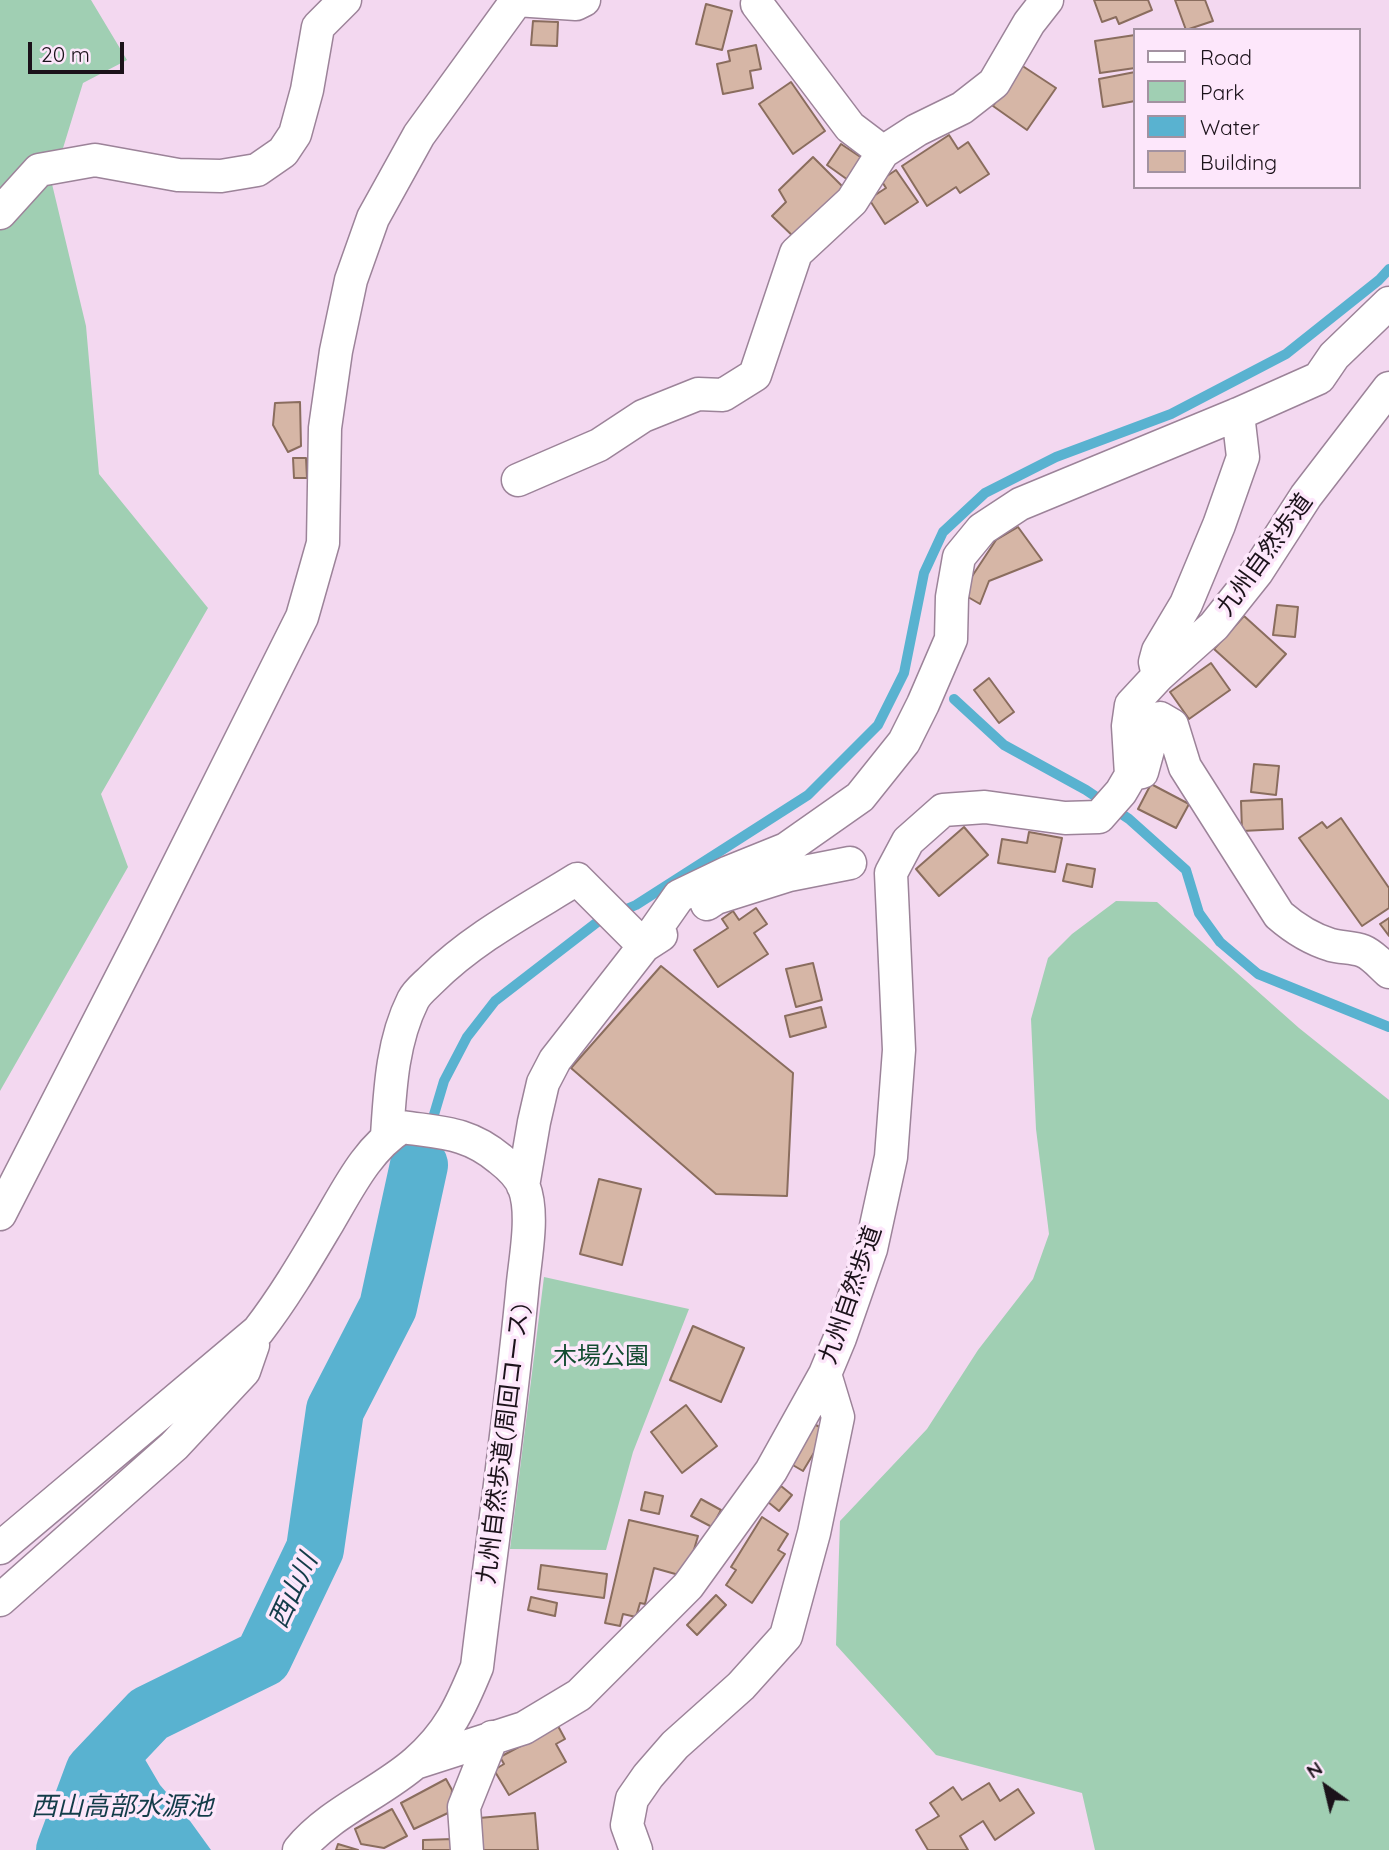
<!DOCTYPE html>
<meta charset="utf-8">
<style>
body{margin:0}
#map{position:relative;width:1389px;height:1850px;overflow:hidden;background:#f3d8f0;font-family:Quicksand,sans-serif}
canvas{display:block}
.legend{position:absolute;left:1133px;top:28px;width:228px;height:161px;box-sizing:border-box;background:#fde7fb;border:2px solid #a392a1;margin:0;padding:9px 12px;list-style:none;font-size:21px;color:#1b121a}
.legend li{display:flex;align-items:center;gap:14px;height:35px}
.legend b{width:35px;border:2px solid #a392a1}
.north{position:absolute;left:1291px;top:1752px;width:70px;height:70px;-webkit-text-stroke:5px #fde7fb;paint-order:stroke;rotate:326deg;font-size:19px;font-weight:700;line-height:28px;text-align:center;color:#1b121a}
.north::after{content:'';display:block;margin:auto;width:24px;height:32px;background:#1b121a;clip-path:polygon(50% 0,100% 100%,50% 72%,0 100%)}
.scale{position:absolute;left:28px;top:42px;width:96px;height:32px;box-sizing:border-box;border:4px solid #1b121a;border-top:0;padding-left:9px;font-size:21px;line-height:24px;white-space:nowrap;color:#1b121a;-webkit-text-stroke:5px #fde7fb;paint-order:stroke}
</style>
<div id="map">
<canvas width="1389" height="1850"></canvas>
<ul class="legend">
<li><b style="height:9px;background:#fff"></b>Road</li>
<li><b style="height:19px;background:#a0cfb3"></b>Park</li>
<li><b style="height:19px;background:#59b2d0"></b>Water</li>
<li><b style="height:19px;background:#d6b6a6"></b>Building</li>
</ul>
<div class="north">N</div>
<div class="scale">20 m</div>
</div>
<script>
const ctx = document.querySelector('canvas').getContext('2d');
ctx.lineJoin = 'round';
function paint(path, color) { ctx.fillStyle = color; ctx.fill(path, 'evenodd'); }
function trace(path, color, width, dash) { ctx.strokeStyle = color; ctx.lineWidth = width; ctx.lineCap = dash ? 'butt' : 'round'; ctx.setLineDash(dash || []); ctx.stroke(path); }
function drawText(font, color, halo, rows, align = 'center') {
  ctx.font = font + ' Quicksand,"Noto Sans JP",sans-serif'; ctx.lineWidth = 7; ctx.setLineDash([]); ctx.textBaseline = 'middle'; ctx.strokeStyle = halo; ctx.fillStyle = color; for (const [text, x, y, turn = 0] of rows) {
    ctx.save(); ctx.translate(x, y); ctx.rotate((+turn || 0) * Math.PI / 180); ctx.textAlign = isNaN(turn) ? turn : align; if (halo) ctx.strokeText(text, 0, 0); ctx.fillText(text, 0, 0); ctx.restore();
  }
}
paint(new Path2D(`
 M0 0H91L127 60 83 83 52 184 86 326 99 474 208 608 101 794 128 867 0 1091Z
 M1116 901 1157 902 1299 1028 1389 1100V1850H1095L1082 1793 936 1755 836 1645 840 1521 927 1429 978 1350 1033 1279 1049 1234 1036 1129 1031 1019 1048 958 1072 934Z
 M544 1277 689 1309 633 1452 606 1550 510 1549Z`), '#a0cfb3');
paint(new Path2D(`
 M143 1756 160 1785 185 1814 211 1850H41L94 1772Z`), '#59b2d0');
trace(new Path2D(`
 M954 699 1004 745 1086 790 1129 819 1186 870 1199 913 1220 942 1258 974 1389 1027
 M419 1165 444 1081 467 1037 495 1001 600 920 636 905 808 795 878 725 904 673 924 573 943 532 985 493 1056 457 1171 414 1286 354 1379 280 1389 269`), '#59b2d0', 10);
trace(new Path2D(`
 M65 1850 94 1772 149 1714 263 1658 315 1549 335 1410 388 1307 419 1165`), '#59b2d0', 58);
const building = new Path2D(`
 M1094 0H1148L1152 10 1119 24 1116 17 1102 22Z
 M1175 0H1205L1213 21 1186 30Z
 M706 4 732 11 722 50 696 44Z
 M533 21 558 22 557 46 531 45Z
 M1135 35V68L1100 73 1095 41Z
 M756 45 761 69 750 71 753 88 723 94 717 64 730 61 728 51Z
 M1021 65 1056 88 1027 130 993 106Z
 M1135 72V101L1103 107 1099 79Z
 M791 82 825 131 793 154 759 104Z
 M949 135 958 149 968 142 989 174 960 193 956 187 927 206 902 166Z
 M841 144 862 158 848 180 827 165Z
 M813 157 847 191 798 241 772 216 786 202 779 190Z
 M896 170 918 202 885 224 869 199 886 188 881 180Z
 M300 402 301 446 288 452 273 425 275 403Z
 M293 458H306L307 478H294Z
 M1018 527 1042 560 989 581 980 604 961 593 996 540Z
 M1277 605 1298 607 1295 637 1273 635Z
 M1244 616 1286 654 1256 687 1214 649Z
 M1211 663 1230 690 1189 719 1170 692Z
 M989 678 1014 712 999 723 974 690Z
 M1254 764 1279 766 1276 795 1251 792Z
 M1151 784 1189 804 1176 828 1138 809Z
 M1282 799 1283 829 1242 831 1241 801Z
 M1341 818 1389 888V908L1362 926 1299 838 1322 822 1327 828Z
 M964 827 988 855 939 896 916 869Z
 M1029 832 1062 838 1055 872 998 863 1002 839 1027 843Z
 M1067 864 1095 869 1092 887 1063 881Z
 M756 908 767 924 754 933 768 954 718 987 694 950 728 928 722 919 733 911 739 920Z
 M1389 918V936L1380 924Z
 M813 963 822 1000 796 1007 786 969Z
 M661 966 793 1073 787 1196 716 1194 571 1068Z
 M821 1007 826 1027 790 1037 785 1016Z
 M599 1179 641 1189 622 1265 580 1254Z
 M693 1326 744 1348 721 1402 670 1380Z
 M686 1405 717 1446 682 1473 651 1432Z
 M814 1424 827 1431 803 1471 791 1464Z
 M781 1486 792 1495 779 1511 768 1502Z
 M645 1492 663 1496 659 1514 641 1510Z
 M701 1499 721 1510 712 1527 691 1516Z
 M762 1517 788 1534 778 1550 785 1554 752 1603 726 1585 736 1570 731 1567Z
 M629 1520 698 1536 693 1553 679 1575 654 1568 645 1604 640 1603 636 1617 623 1614 620 1626 605 1623Z
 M541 1565 607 1574 604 1598 538 1589Z
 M716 1595 726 1605 697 1635 687 1625Z
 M531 1597 557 1603 555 1616 528 1610Z
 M558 1726 565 1739 556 1744 566 1762 509 1795 494 1770 504 1764 500 1757Z
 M446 1779 452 1790 450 1812 414 1829 401 1803Z
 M989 1783 1000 1801 1018 1789 1034 1813 995 1840 983 1821 960 1836 968 1850H928L916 1830 939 1816 930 1803 953 1787 962 1800Z
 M392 1809 407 1836 384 1848 361 1844 355 1829Z
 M535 1813 538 1850H482L479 1818Z
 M453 1839V1850H423V1840Z
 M338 1844 358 1850H336Z`);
paint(building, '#d6b6a6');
trace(building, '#8a6d5e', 2);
const minor = new Path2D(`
 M516 0 576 4 584 0
 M757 4 850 127 883 152
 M0 213 39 170 95 160 178 175 221 176 257 170 283 152 295 134 307 90 318 27 345 0
 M518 480 599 445 643 416 698 394 723 395 755 375 796 253 852 201 883 152 917 130 962 108 994 83 1029 23 1047 0
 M1158 676 1155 662 1158 651 1186 604 1219 525 1243 457 1238 414
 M1132 774 1142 772 1154 728 1160 718 1172 725 1185 767 1279 915C1294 928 1311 939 1331 945 1342 948 1353 947 1363 951 1373 955 1381 965 1389 972
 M707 904 716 898 789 875 850 863
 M387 1136C390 1090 392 1042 413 1000 417 992 425 986 431 980 473 938 527 910 577 879L644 946 679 896 729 872 786 849 860 797 904 742 923 704 951 639 952 597 959 557 982 529 1020 504 1238 414 1319 378 1334 356 1389 303
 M523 1186 534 1122 543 1083 555 1060 644 946 661 935
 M0 1214 143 935 302 617 323 543 325 428 336 351 351 280 373 218 419 135 517 0
 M0 1548 258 1331C285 1296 307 1258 329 1221 349 1187 368 1148 402 1127 442 1133 468 1132 500 1159 509 1166 520 1177 524 1187 535 1216 524 1263 522 1293 510 1418 492 1542 477 1667 461 1706 449 1733 416 1762 381 1793 330 1812 299 1850
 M0 1600 174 1446 244 1371 253 1345
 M415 1763 524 1728 579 1695 688 1586 771 1471 825 1374 840 1338 871 1249 891 1157 899 1050 891 873 908 841 943 810 985 807 1065 818 1099 817 1121 792 1131 775 1128 726 1131 705 1158 676 1214 626 1257 572 1306 496 1389 388
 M467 1850 464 1807 492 1737
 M636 1850 627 1825 632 1799 648 1776 675 1745 741 1686 786 1636 814 1533 838 1417 825 1374`);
trace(minor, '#9c8399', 35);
trace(minor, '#fff', 32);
drawText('24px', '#1b121a', '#fde7fb', [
 ["九州自然歩道",1265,555,-54],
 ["九州自然歩道",851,1295,-71],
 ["九州自然歩道(周回コース)",504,1444,-83]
]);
drawText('24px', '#134c31', '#fde7fb', [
 ["木場公園",601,1357]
]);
drawText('italic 26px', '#133c49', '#fde7fb', [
 ["西山川",294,1591,-65],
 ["西山高部水源池",122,1807]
]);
</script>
